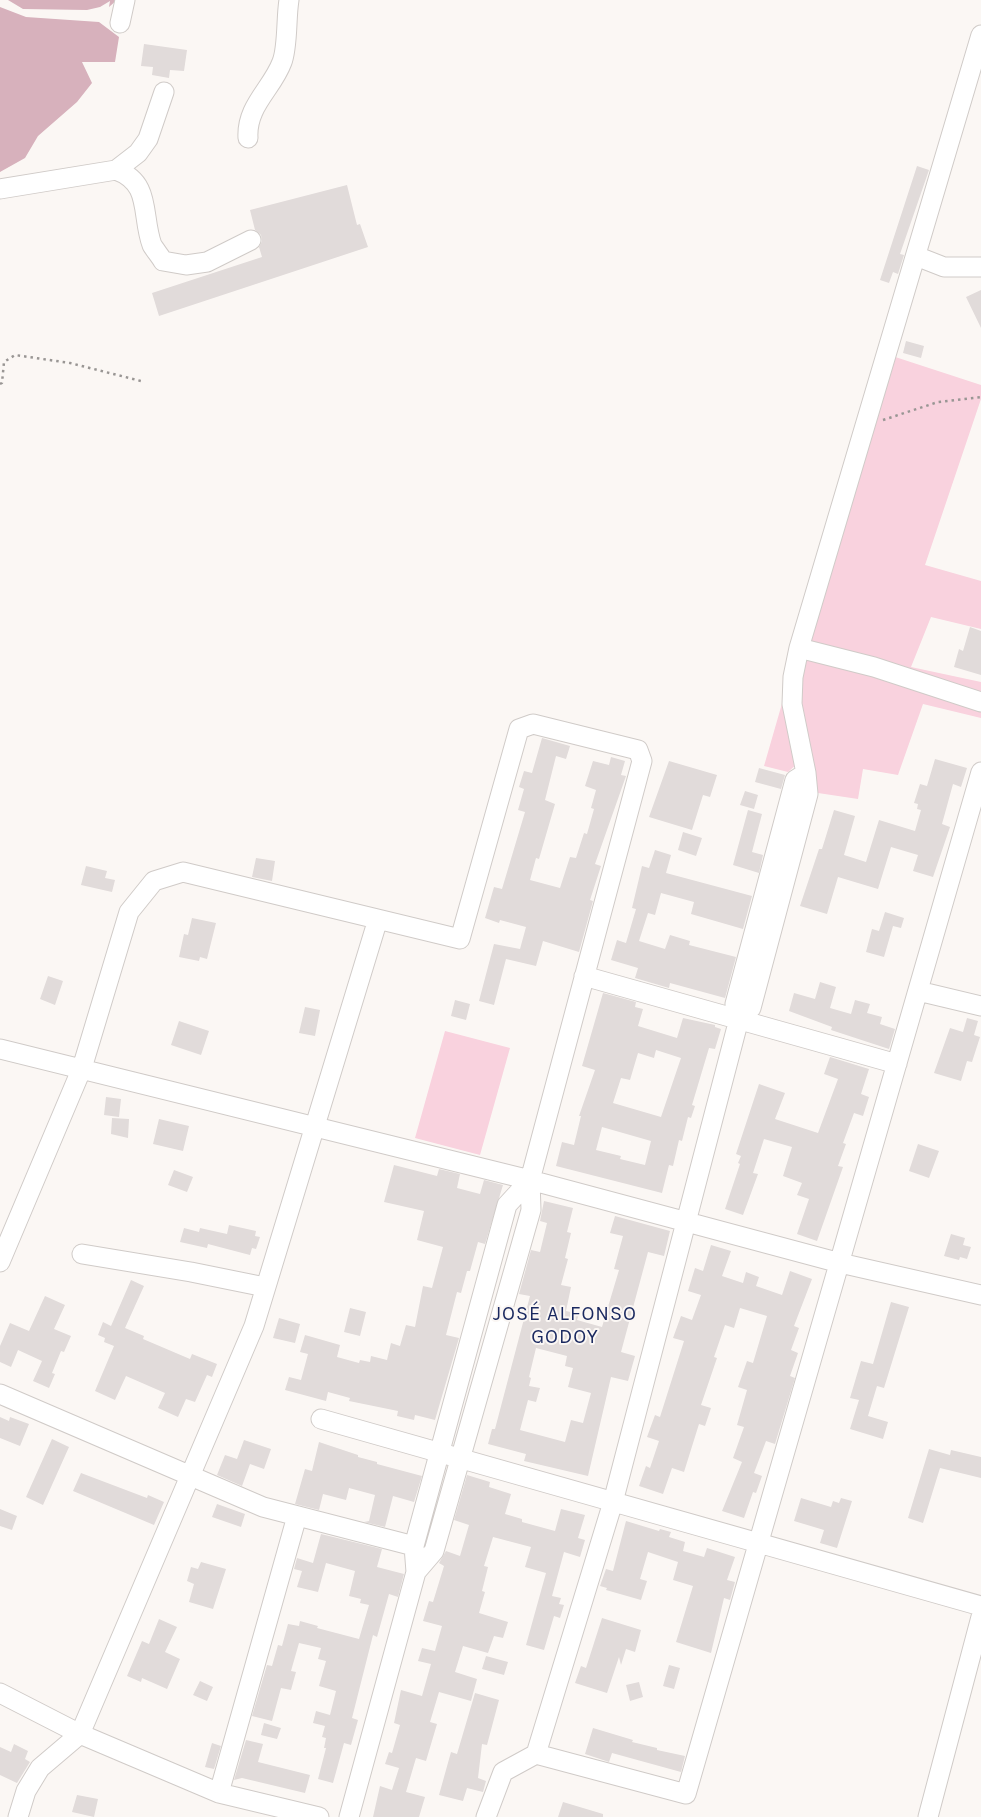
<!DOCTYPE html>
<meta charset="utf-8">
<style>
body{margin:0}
canvas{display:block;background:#fbf7f4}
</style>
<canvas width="981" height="1817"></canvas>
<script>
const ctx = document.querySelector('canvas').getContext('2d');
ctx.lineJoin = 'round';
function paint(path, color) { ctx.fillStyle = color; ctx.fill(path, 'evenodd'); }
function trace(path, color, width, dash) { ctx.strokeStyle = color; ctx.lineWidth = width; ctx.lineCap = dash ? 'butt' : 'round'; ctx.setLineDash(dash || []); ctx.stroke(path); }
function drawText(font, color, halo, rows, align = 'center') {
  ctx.font = font + ' Karla,sans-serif'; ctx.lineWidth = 4; ctx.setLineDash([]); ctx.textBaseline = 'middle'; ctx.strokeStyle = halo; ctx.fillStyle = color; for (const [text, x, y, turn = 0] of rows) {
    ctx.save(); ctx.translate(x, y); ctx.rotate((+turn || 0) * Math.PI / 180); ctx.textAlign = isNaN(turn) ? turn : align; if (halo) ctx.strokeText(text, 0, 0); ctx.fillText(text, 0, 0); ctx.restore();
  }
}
paint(new Path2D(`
 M883 353 981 385V399L925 565 981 581V629L931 617 911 667 981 682V718L923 704 898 775 863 769 858 799 818 793 812 766 798 763 788 772 764 766Z
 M445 1031 510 1048 480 1155 415 1138Z`), '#f9d2de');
paint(new Path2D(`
 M8 0H117L109 7 110 1 100 7 87 10 23 9Z
 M0 7 26 17 99 22 119 37 115 62H82L92 83 77 102 38 136 25 158 0 172Z`), '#d7b1bc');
paint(new Path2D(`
 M144 44 187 50 184 71 170 70 169 78 152 75 153 67 141 66Z
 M917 166 929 170 900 254 904 255 898 274 893 272 889 283 880 280Z
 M347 185 357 225 360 224 368 247 159 316 152 293 262 257 259 247 262 241 261 235 255 230 250 210Z
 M981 290V328L966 297Z
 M906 341 924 346 921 358 903 353Z
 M970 627 981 631V675L954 667 959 649 963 651Z
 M542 738 570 746 566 759 556 756 545 800 555 804 539 859 536 858 530 880 560 888 570 857 576 858 584 833 587 834 594 809 591 808 596 790 585 786 593 761 609 765 611 757 625 761 621 775 626 776 595 864 601 866 590 900 593 901 579 952 543 941 536 966 506 959 494 1005 479 1001 494 944 520 949 526 927 500 920 499 923 485 918 494 887 502 889 525 812 518 810 524 789 519 787 524 771 532 773Z
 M935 759 967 768 961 787 953 784 942 824 950 827 933 877 913 871 918 855 891 847 878 889 838 877 827 914 800 906 819 849H822L834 810 855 816 844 855 866 862 879 820 915 831 921 810 917 809 918 804 914 803 920 784 927 786Z
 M669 761 717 775 710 797 703 795 692 830 649 817Z
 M759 768 785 775 781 789 755 782Z
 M745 791 758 795 754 809 740 805Z
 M748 810 762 814 752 852 763 855 759 873 733 865Z
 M683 832 702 838 696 856 678 850Z
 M655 850 671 855 666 873 752 896 743 929 691 914 694 902 661 893 655 915 648 913 639 941 665 949 670 935 690 941 689 945 736 957 725 998 670 983 669 988 635 978 638 968 611 960 617 940 626 943 636 909 632 908 642 866 649 868Z
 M256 858 275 861 272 881 252 877Z
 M86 866 107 871 105 878 115 880 112 892 81 885Z
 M885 912 904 918 901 928 893 926 884 957 866 952 872 929 879 931Z
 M192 918 216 923 207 959 200 957 199 961 179 957 184 934 188 935Z
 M48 976 63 981 55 1005 40 999Z
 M820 982 836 987 830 1008 851 1014 855 1000 870 1004 867 1013 882 1017 880 1024 895 1029 889 1049 831 1030 832 1027 789 1011 794 993 815 999Z
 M603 993 636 1002 635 1007 643 1009 638 1026 677 1038 683 1018 715 1025V1027L721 1029 715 1049 709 1048 692 1105 695 1106 691 1118 688 1117 682 1141 679 1140 673 1166 669 1165 662 1193 556 1166 562 1142 574 1145 581 1116H579L595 1070 582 1066ZM656 1050 681 1058 661 1117 613 1103 621 1078 630 1080 638 1053 654 1058ZM602 1127 651 1141 645 1165 620 1159 621 1156 596 1150Z
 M455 1000 470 1004 466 1020 451 1016Z
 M305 1007 320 1010 315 1036 299 1033Z
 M967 1018 978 1021 974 1035 980 1037 972 1062 967 1061 961 1081 934 1073 950 1028 963 1032Z
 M179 1021 209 1031 201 1055 171 1045Z
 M830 1057 869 1069 861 1094 869 1097 863 1116 854 1113 843 1143 846 1144 838 1166 843 1167 817 1241 797 1234 809 1199 797 1195 802 1183 783 1176 792 1147 764 1139 753 1173 758 1174 743 1215 725 1209 740 1164 738 1163 741 1156 736 1154 759 1084 785 1093 775 1119 818 1133 838 1079 824 1074Z
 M106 1097 121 1099 119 1117 104 1115Z
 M112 1118 129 1119 128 1138 111 1134Z
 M159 1119 189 1126 183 1151 153 1144Z
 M918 1144 939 1151 929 1178 909 1171Z
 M394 1165 437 1176 439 1169 460 1174 457 1188 480 1194 484 1180 503 1185 485 1244 478 1242 470 1271H467L461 1293 457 1292 446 1335 459 1338 435 1420 415 1415 414 1420 397 1416 398 1411 349 1401 350 1398 328 1392 326 1401 285 1390 289 1377 301 1380 308 1354 300 1352 305 1335 340 1345 337 1357 359 1363 360 1360 370 1362 371 1356 387 1360 391 1343 400 1346 406 1325 415 1327 423 1286 432 1288 443 1247 417 1240 424 1211 384 1202Z
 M174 1170 193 1177 187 1192 168 1185Z
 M544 1201 573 1208 567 1232 571 1233 565 1258 568 1259 561 1285 571 1287 566 1311 579 1314 577 1320 602 1327 619 1270 614 1269 623 1236 610 1233 615 1216 670 1231 664 1256 648 1252 621 1352 635 1356 628 1381 611 1377 588 1476 524 1461 526 1454 488 1444 492 1429H495L530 1296 519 1294 531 1250 540 1252 547 1223 540 1221ZM536 1348 567 1356 565 1366 573 1368 568 1387 591 1393 583 1423 571 1420 565 1442 520 1430 528 1400 536 1402 540 1388 529 1386 531 1378 529 1377Z
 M229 1225 256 1231 255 1236 260 1237 256 1249 252 1248 250 1255 208 1244 207 1248 180 1242 184 1228 199 1232 200 1228 227 1234Z
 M951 1234 965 1238 963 1245 971 1247 967 1259 960 1257 959 1260 944 1256Z
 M711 1245 731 1251 722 1276 743 1283 746 1272 759 1277 756 1286 782 1295 790 1271 812 1279 794 1326 799 1328 791 1350 798 1353 790 1376 795 1378 775 1444 766 1441 754 1473 762 1476 756 1493 753 1492 744 1518 722 1511 742 1462 733 1458 744 1427 737 1425 747 1390 738 1387 747 1361 753 1363 767 1316 740 1308 734 1328 725 1325 714 1357 717 1358 701 1405 711 1408 705 1426 699 1424 684 1472 672 1468 663 1494 639 1486 646 1466 650 1468 659 1441 647 1437 655 1415 660 1417 684 1341 673 1338 681 1316 692 1320 701 1295 688 1291 695 1268 703 1271Z
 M131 1280 144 1286 125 1328 144 1336 143 1339 190 1359 192 1354 217 1364 212 1377 207 1375 195 1402 186 1399 178 1417 158 1408 165 1393 126 1376 115 1400 95 1391 114 1346 104 1342 105 1338 98 1335 103 1322 111 1326Z
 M45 1296 65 1305 54 1329 71 1336 64 1352 61 1351 52 1373 55 1374 49 1388 33 1381 42 1361 18 1350 11 1367 0 1362V1346L10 1323 29 1331Z
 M891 1302 909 1307 884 1388 877 1386 868 1416 888 1422 883 1439 850 1429 859 1400 850 1398 861 1361 873 1364Z
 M350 1308 366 1312 360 1336 344 1332Z
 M279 1318 300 1324 295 1343 273 1338Z
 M0 1417 9 1421 10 1417 29 1424 20 1446 0 1438Z
 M52 1439 69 1447 43 1505 26 1497Z
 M244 1440 271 1449 264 1469 250 1464 242 1486 217 1475 225 1455 237 1459Z
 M319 1442 358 1455V1457L377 1462V1464L422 1476 414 1502 393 1496 385 1527 364 1522 369 1521 375 1495 349 1488 346 1500 323 1494 319 1510 295 1504 305 1469 312 1471Z
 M929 1449 950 1455 951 1450 981 1457V1478L940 1468 923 1523 908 1518Z
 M81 1473 147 1498 148 1495 164 1502 154 1525 73 1491Z
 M467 1475 490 1482 489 1487 511 1494 505 1514 522 1519V1522L555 1531 561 1509 585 1515 578 1538 585 1540 580 1557 564 1552 552 1596 561 1598 559 1604 564 1605 560 1618 554 1616 544 1650 526 1645 546 1573 525 1567 531 1547 493 1537 484 1566 488 1567 482 1591 485 1592 479 1613 508 1622 503 1638 494 1636 488 1653 463 1646 455 1672 477 1679 471 1701 439 1692 430 1722 437 1724 426 1761 416 1758 406 1792 425 1797 419 1817H373L380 1786 392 1790 399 1768 385 1764 389 1752 392 1753 400 1725 394 1723 401 1690 422 1696 431 1664 418 1661 422 1648 435 1651 442 1626 423 1621 429 1601 433 1602 444 1566 439 1563 446 1551 460 1556 469 1525 454 1520Z
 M801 1498 831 1507 833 1501 839 1503 841 1498 852 1501 837 1548 820 1543 824 1530 794 1521Z
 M217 1504 245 1514 241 1527 212 1517Z
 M0 1509 17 1516 12 1530 0 1526Z
 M626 1521 659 1531 660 1529 671 1532 669 1537 685 1542 683 1551 704 1557 707 1548 735 1557 727 1580 735 1582 730 1600 724 1598 711 1653 676 1642 693 1586 673 1580 678 1562 648 1552 640 1579 647 1581 641 1600 606 1590 607 1588 600 1586 606 1569 613 1571Z
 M321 1534 382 1549 377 1567 404 1574 398 1597 389 1594 377 1637 373 1635 352 1718 358 1720 351 1745 344 1743 333 1783 318 1779 326 1748H324L326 1738 322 1737 325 1726 313 1723 316 1711 330 1715 336 1691 319 1686 326 1661 318 1659 321 1648 299 1643 291 1671 296 1672 291 1690 281 1688 272 1721 252 1716 267 1665 272 1666 278 1645 282 1646 288 1624 299 1626 300 1621 318 1626 317 1628 359 1639 369 1605 360 1603 361 1599 349 1596 355 1571 326 1563 318 1592 297 1587 302 1571 294 1569 297 1558 313 1563Z
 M201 1562 226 1569 213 1609 189 1602 194 1584 187 1581 191 1567 198 1569Z
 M602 1618 641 1630 635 1652 626 1649 621 1665 619 1657 607 1693 575 1683 581 1666 586 1668Z
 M159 1619 177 1627 165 1652 180 1659 167 1689 142 1678 141 1682 127 1676 142 1641 149 1644Z
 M486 1656 508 1662 504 1675 482 1669Z
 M669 1665 680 1668 674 1689 663 1686Z
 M200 1681 213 1687 207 1701 193 1695Z
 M639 1682 643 1697 630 1701 626 1685Z
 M475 1693 499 1700 487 1745 482 1744 478 1778 486 1781 483 1792 467 1788 463 1801 439 1795 451 1752 457 1754Z
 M264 1723 281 1728 277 1739 261 1735Z
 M593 1728 633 1740 632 1742 657 1748V1750L685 1756 681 1772 612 1753 609 1762 585 1754Z
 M246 1740 263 1744 258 1762 310 1775 305 1793 242 1778 234 1780Z
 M212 1743 221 1746 214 1769 205 1767Z
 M14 1744 28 1751 25 1759 30 1762 17 1783 0 1775V1747L11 1752Z
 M77 1795 98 1799 94 1817 72 1812Z
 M563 1802 603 1814V1817H558Z`), '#e1dbda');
const minor = new Path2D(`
 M120 23 125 0
 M248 138C246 106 272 89 282 62 288 47 286 17 289 0
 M116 170 138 153 148 139 164 92
 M0 189 116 170C152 183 141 215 152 245 155 250 160 256 163 261L186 265 207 262 251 240
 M916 256 944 267H981
 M799 648 874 667 981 702
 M584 976 897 1064
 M918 991 981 1006
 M739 1019 751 1008 808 794 806 773 792 704 793 677 799 648 981 35
 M0 1049 530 1180 840 1263 981 1295
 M82 1254 191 1272 265 1287
 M0 1262 82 1068 129 912 154 881 183 872 460 939 519 729 533 724 638 750 642 761 530 1180 531 1210 434 1551 416 1572
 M0 1394 263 1507 414 1546
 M321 1419 981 1606
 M0 1693 80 1734 219 1793 319 1817
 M536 1754 686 1794 981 772
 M219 1793 297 1516
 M18 1817 26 1791 40 1768 80 1734 254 1326 378 919
 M349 1817 416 1572 414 1546 507 1205 530 1180
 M486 1817 503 1772 536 1754 613 1502 739 1019 735 1004 795 780 806 773
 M928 1817 981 1617`);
trace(minor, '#d0cbc8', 21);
trace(new Path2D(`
 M0 384 2 383 4 362 15 355 70 363 141 381
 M883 420 938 402 981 397`), '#999694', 2.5, [2.5, 4]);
trace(minor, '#fff', 19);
ctx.letterSpacing = '1px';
drawText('20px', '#19285f', '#fbf7f4', [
 ["JOSÉ ALFONSO",565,1314],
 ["GODOY",565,1337]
]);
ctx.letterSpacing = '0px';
</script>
